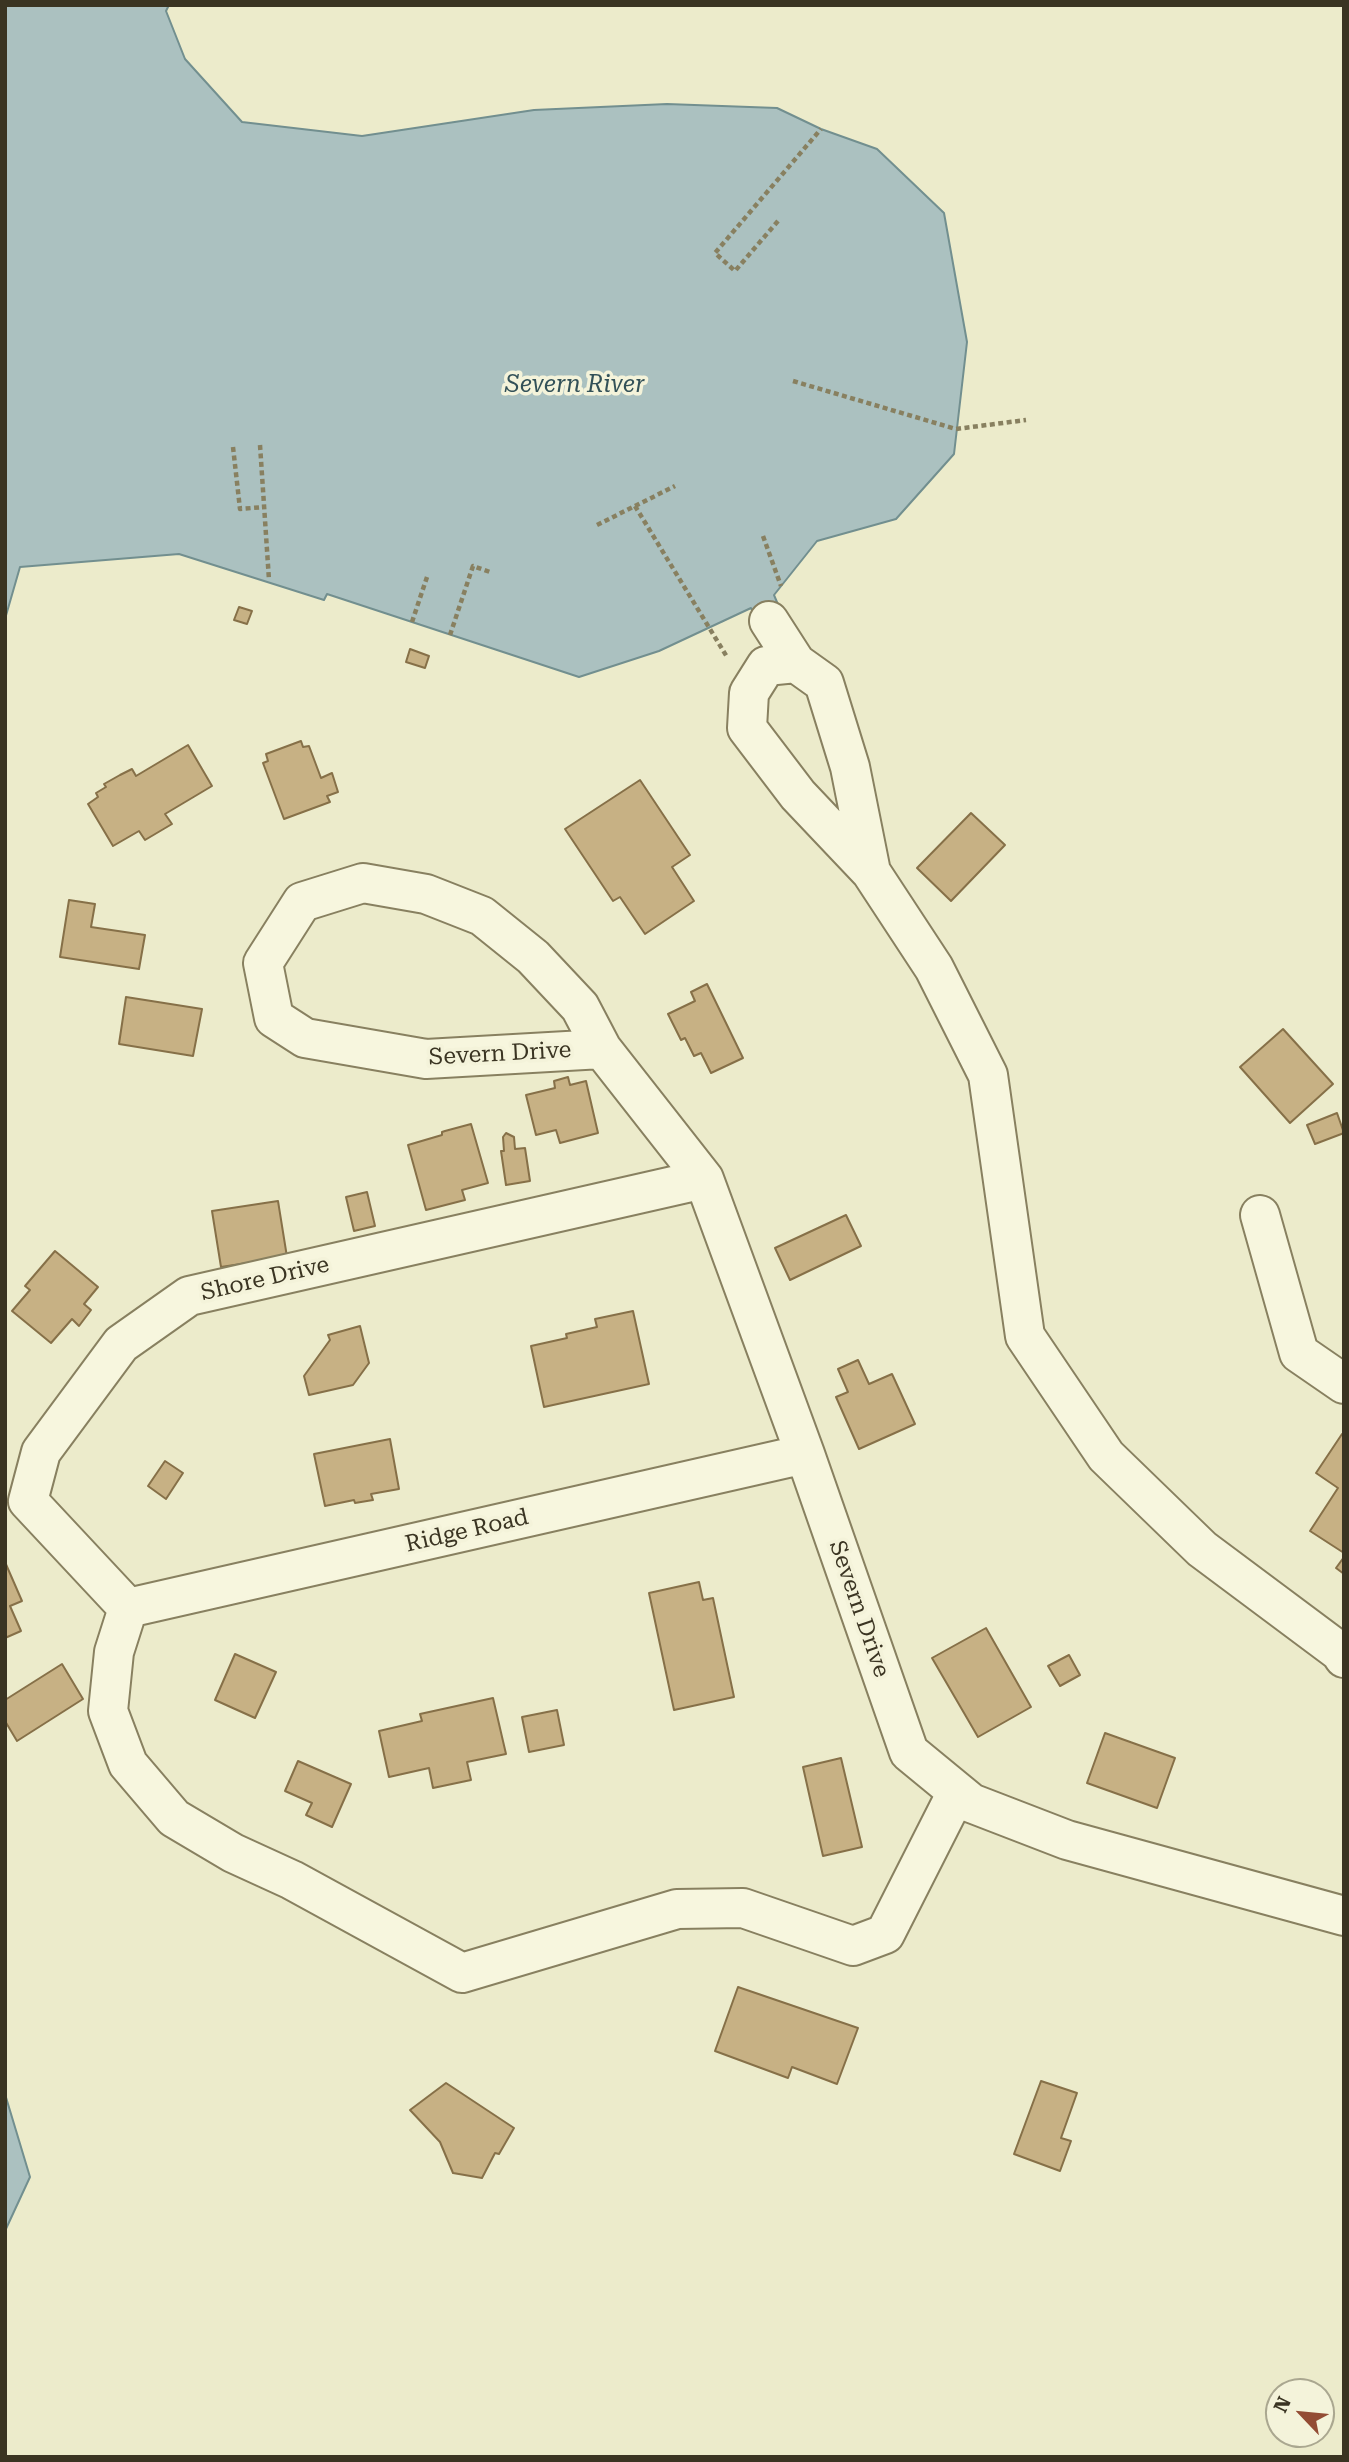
<!DOCTYPE html>
<style>
body{margin:0}
#map{position:relative;width:1349px;height:2462px;overflow:hidden;background:#ecebcb;font-family:"Roboto Serif",serif}
canvas{display:block}
.frame{position:absolute;inset:0;border:7px solid #3a3422;pointer-events:none}
.north{position:absolute;left:1265px;top:2378px;width:70px;height:70px;box-sizing:border-box;background:#f4f3da;border:2px solid #aaa790;border-radius:50%;rotate:296deg;font-size:19px;font-weight:700;line-height:28px;text-align:center;color:#3a3422}
.north::after{content:'';display:block;margin:auto;width:24px;height:32px;background:#934c34;clip-path:polygon(50% 0,100% 100%,50% 72%,0 100%)}
</style>
<div id="map">
<canvas width="1349" height="2462"></canvas>
<div class="frame"></div>
<div class="north">N</div>
</div>
<script>
const ctx = document.querySelector('canvas').getContext('2d');
ctx.lineJoin = 'round';
function paint(path, color) { ctx.fillStyle = color; ctx.fill(path, 'evenodd'); }
function trace(path, color, width, dash) { ctx.strokeStyle = color; ctx.lineWidth = width; ctx.lineCap = dash ? 'butt' : 'round'; ctx.setLineDash(dash || []); ctx.stroke(path); }
function drawText(font, color, halo, rows, align = 'center') {
  ctx.font = font + ' "Roboto Serif",serif'; ctx.lineWidth = 7; ctx.setLineDash([]); ctx.textBaseline = 'middle'; ctx.strokeStyle = halo; ctx.fillStyle = color; for (const [text, x, y, turn = 0] of rows) {
    ctx.save(); ctx.translate(x, y); ctx.rotate((+turn || 0) * Math.PI / 180); ctx.textAlign = isNaN(turn) ? turn : align; if (halo) ctx.strokeText(text, 0, 0); ctx.fillText(text, 0, 0); ctx.restore();
  }
}
const water = new Path2D(`
 M5 5H169L166 11 185 59 242 122 362 136 534 110 667 104 777 108 821 129 877 149 944 213 967 342 954 454 896 519 817 541 774 595 782 614 757 623 751 608 659 651 579 677 327 594 324 600 179 554 20 567 5 619Z
 M5 2094 30 2177 5 2231Z`);
paint(water, '#abc1c0');
trace(water, '#728f8f', 2);
const building = new Path2D(`
 M239 607 252 611 247 624 234 620Z
 M410 649 429 656 425 668 406 662Z
 M301 741 303 747 309 746 321 778 332 773 338 792 327 796 330 802 284 819 263 763 268 761 266 754Z
 M188 745 212 786 165 814 172 824 145 840 139 831 113 846 88 804 98 797 96 793 106 787 104 784 120 775 132 769 136 776Z
 M640 780 690 855 672 867 694 901 645 934 620 897 613 901 565 829Z
 M971 813 1005 845 951 901 917 868Z
 M69 900 95 904 91 927 145 935 139 969 60 957Z
 M707 984 743 1058 711 1073 701 1053 694 1056 685 1038 681 1040 668 1014 695 1001 691 992Z
 M126 997 202 1009 193 1056 119 1044Z
 M1283 1029 1333 1084 1290 1123 1240 1067Z
 M568 1077 570 1085 586 1081 598 1133 560 1143 556 1130 536 1135 526 1095 555 1088 554 1081Z
 M1337 1113 1344 1133 1315 1144 1307 1125Z
 M471 1124 488 1183 462 1190 465 1200 426 1210 408 1145 442 1135V1132L445 1131Z
 M506 1133 514 1137 515 1149 525 1148 530 1181 506 1185 501 1151H504L503 1137Z
 M367 1192 375 1226 354 1231 346 1197Z
 M278 1201 287 1257 221 1267 212 1211Z
 M846 1215 861 1246 790 1280 775 1248Z
 M55 1251 98 1287 84 1304 91 1310 79 1326 72 1319 51 1343 12 1311 30 1290 25 1286Z
 M633 1311 649 1384 544 1407 531 1346 567 1338 566 1334 597 1327 595 1319Z
 M360 1326 369 1363 353 1385 309 1395 304 1376 330 1340 328 1335Z
 M858 1360 869 1384 892 1374 915 1424 859 1449 836 1397 848 1392 838 1369Z
 M1342 1434 1344 1436V1553L1310 1531 1338 1488 1316 1473Z
 M390 1439 399 1489 371 1494 373 1500 355 1503 354 1500 325 1506 314 1454Z
 M165 1461 183 1473 166 1499 148 1486Z
 M1344 1557V1574L1336 1568Z
 M5 1562 22 1601 10 1606 21 1631 5 1638Z
 M699 1582 703 1600 713 1598 734 1697 674 1710 649 1593Z
 M986 1628 1031 1707 978 1737 932 1658Z
 M235 1654 276 1672 255 1718 215 1700Z
 M1069 1655 1080 1675 1060 1686 1048 1666Z
 M62 1664 83 1699 17 1741 5 1721V1700Z
 M493 1698 506 1754 467 1762 471 1780 433 1788 429 1768 389 1777 379 1731 422 1721 420 1714Z
 M557 1710 564 1745 529 1752 522 1717Z
 M1105 1733 1175 1758 1157 1808 1087 1783Z
 M841 1758 862 1847 823 1856 803 1767Z
 M298 1761 351 1784 332 1827 306 1815 312 1803 285 1791Z
 M738 1987 858 2028 837 2084 792 2067 788 2078 715 2051Z
 M1041 2081 1077 2093 1061 2138 1071 2141 1060 2171 1014 2154Z
 M446 2083 514 2128 499 2154 495 2153 482 2178 453 2173 440 2142 410 2110Z`);
paint(building, '#c7b184');
trace(building, '#867048', 2);
const minor = new Path2D(`
 M769 621 796 663
 M871 872 850 767 824 683 796 663 766 666 749 693 747 728 798 795 871 872 934 968 988 1075 1025 1336 1106 1456 1202 1549 1340 1652 1344 1658
 M602 1049 426 1059 305 1038 274 1018 263 963 302 902 363 883 426 894 482 916 533 957 580 1007 602 1049 704 1179 805 1454 909 1752 971 1803 1067 1840 1344 1916
 M1260 1215 1299 1353 1344 1384
 M128 1608 114 1652 108 1711 128 1764 174 1818 233 1853 292 1880 462 1973 677 1909 743 1908 853 1946 885 1934 957 1792
 M128 1608 28 1501 41 1452 121 1344 189 1296 704 1179
 M128 1608 805 1454`);
trace(minor, '#888060', 42);
trace(new Path2D(`
 M778 221 735 271 715 253 821 129
 M793 381 956 429 1026 420
 M260 445 269 580
 M233 447 240 509 264 507
 M635 506 727 657
 M597 525 675 486
 M763 536 781 586
 M412 622 428 574
 M450 635 473 566 490 572`), '#888060', 4.5, [5, 3.5]);
trace(minor, '#f7f6de', 38);
drawText('23px', '#3a3422', '#f4f3da', [
 ["Severn Drive",500,1054,-3],
 ["Shore Drive",265,1279,-13],
 ["Ridge Road",467,1531,-13],
 ["Severn Drive",859,1609,71]
]);
drawText('italic 24px', '#335158', '#f4f3da', [
 ["Severn River",575,385]
]);
</script>
